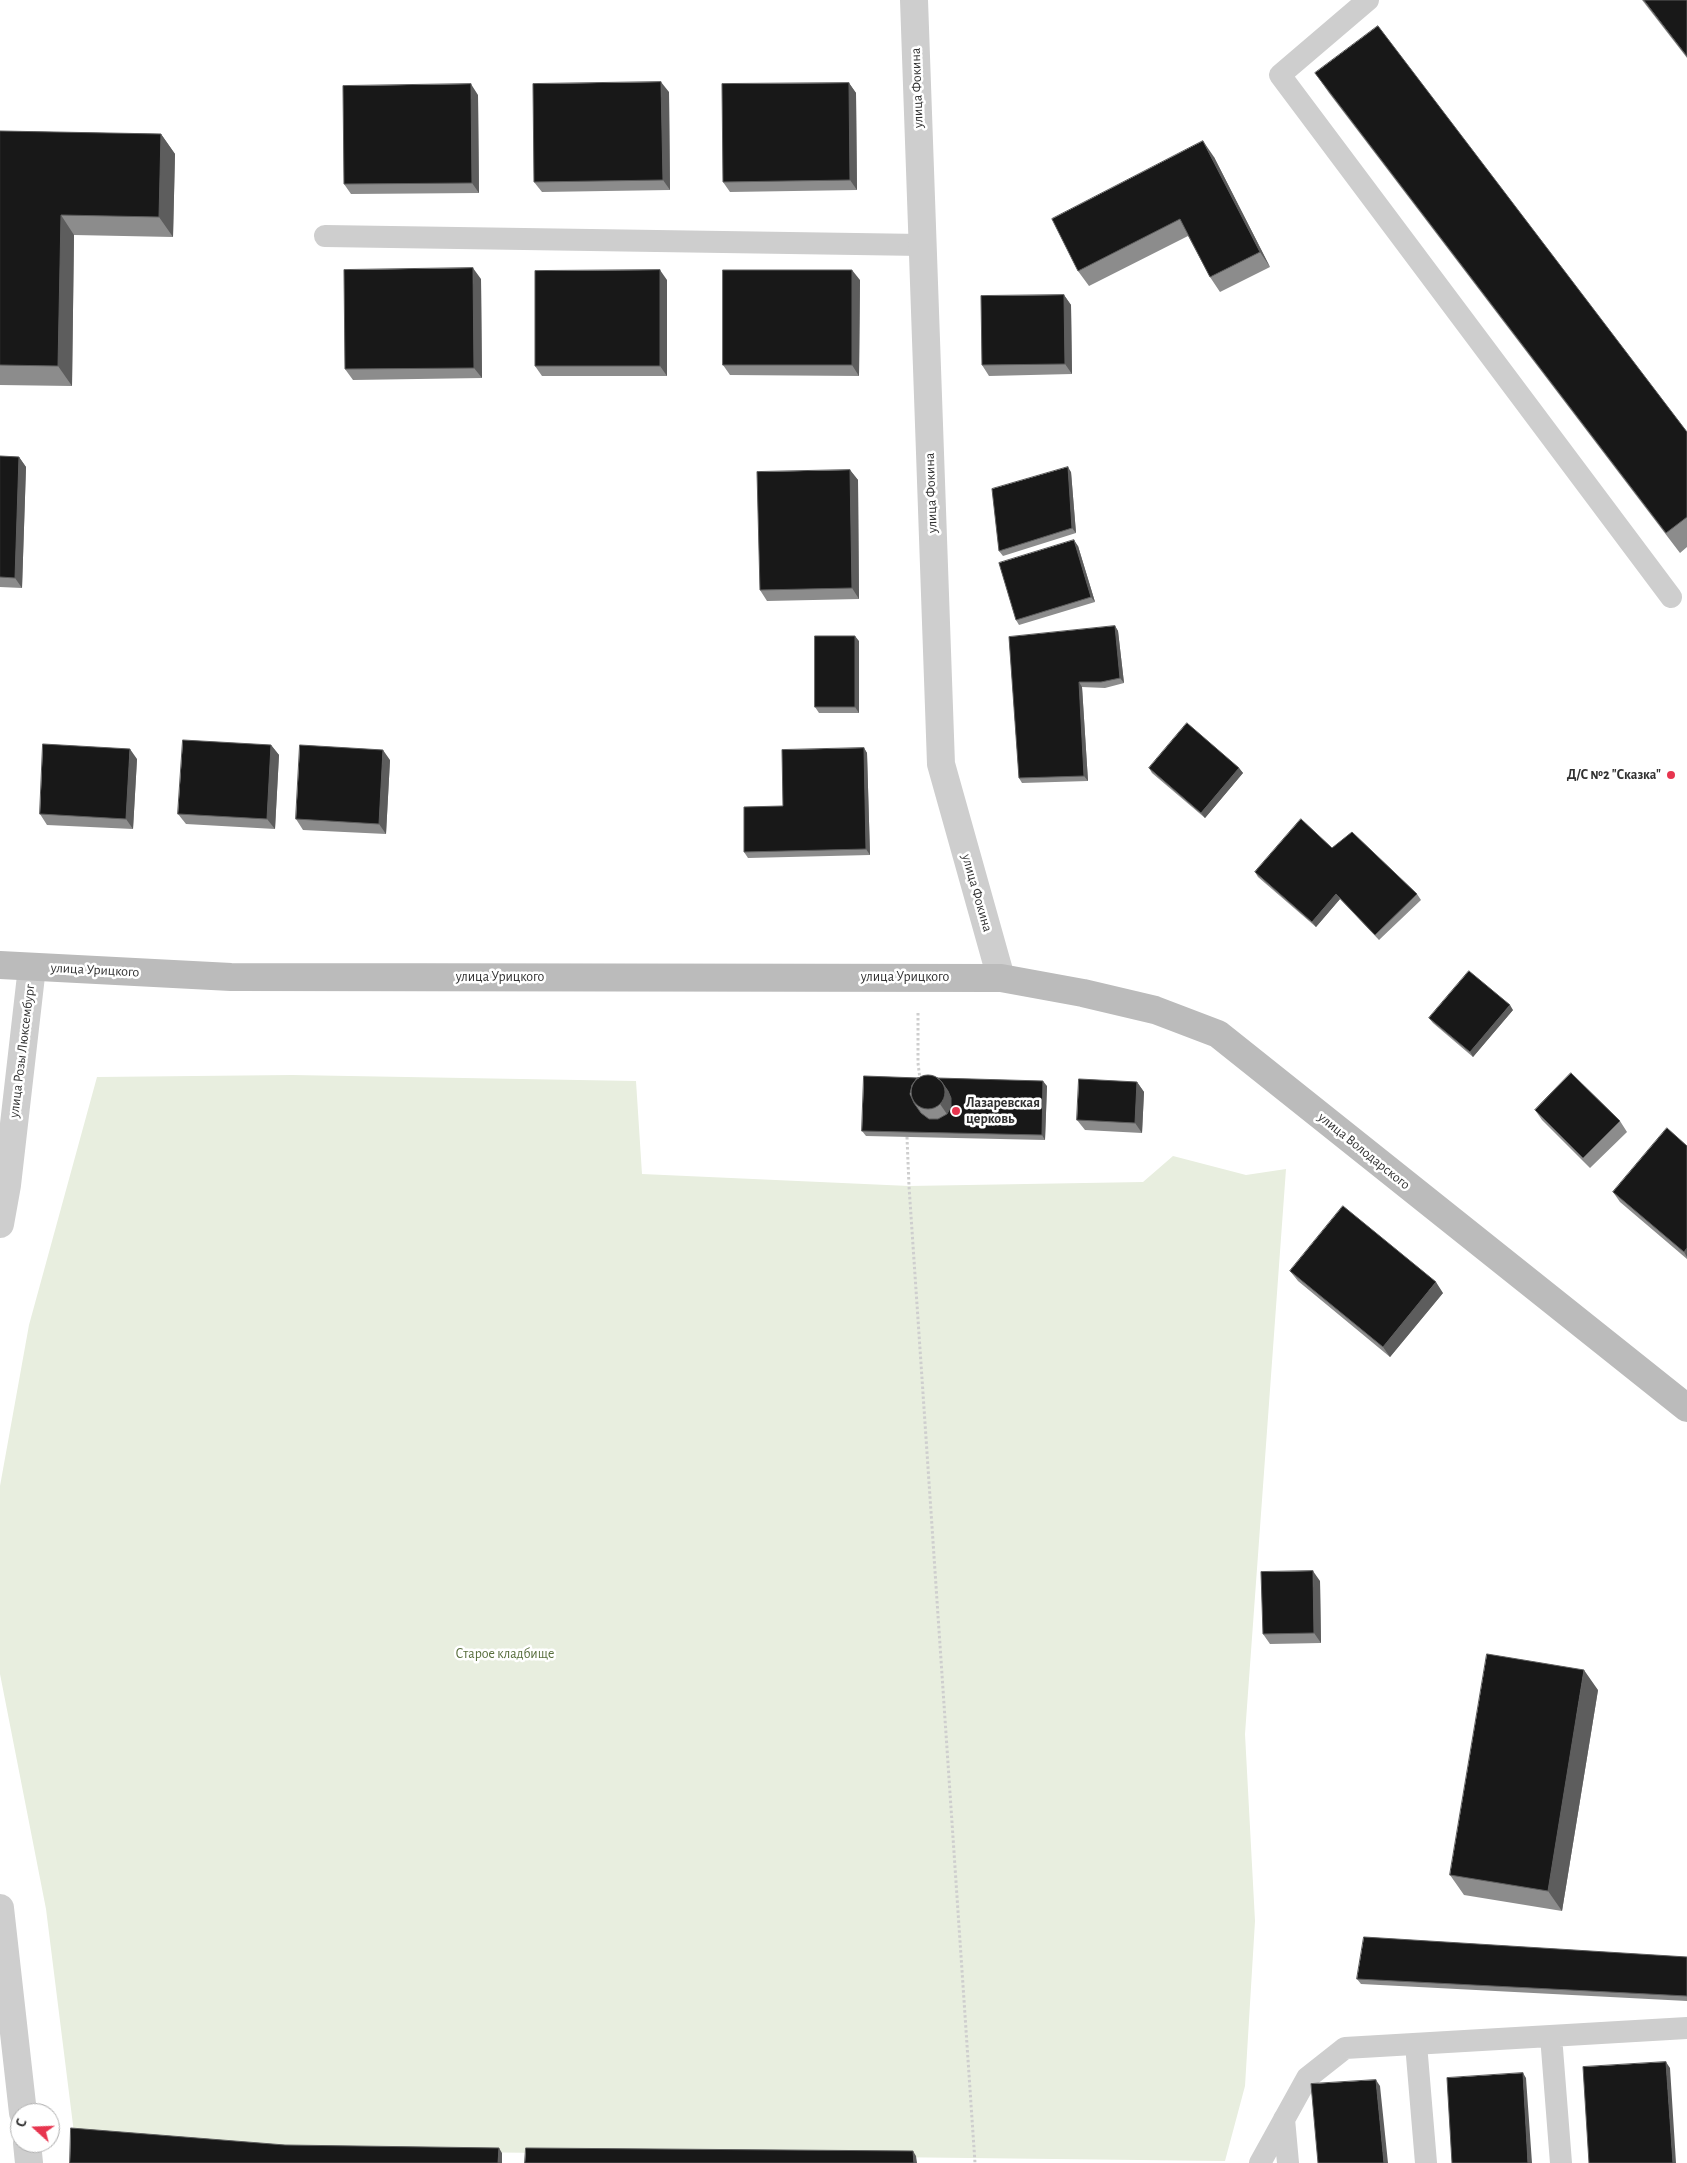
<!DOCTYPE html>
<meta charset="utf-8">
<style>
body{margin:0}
#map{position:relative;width:1687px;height:2163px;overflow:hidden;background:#fff;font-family:"Alegreya Sans",sans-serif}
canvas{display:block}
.north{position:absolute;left:10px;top:2103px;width:50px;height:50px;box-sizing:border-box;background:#fff;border:1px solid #adadad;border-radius:50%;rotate:290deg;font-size:14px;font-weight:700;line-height:20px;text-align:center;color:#313131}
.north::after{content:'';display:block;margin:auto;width:18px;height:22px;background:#e7354f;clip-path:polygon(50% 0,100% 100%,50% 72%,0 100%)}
</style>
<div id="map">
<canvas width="1687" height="2163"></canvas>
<div class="north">С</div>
</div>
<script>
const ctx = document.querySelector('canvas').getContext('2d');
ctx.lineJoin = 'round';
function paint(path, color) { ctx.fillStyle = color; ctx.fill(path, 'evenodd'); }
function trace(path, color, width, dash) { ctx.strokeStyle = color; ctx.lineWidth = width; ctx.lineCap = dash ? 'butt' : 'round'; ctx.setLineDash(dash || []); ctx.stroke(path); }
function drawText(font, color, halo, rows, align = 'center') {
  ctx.font = font + ' "Alegreya Sans",sans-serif'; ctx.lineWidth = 5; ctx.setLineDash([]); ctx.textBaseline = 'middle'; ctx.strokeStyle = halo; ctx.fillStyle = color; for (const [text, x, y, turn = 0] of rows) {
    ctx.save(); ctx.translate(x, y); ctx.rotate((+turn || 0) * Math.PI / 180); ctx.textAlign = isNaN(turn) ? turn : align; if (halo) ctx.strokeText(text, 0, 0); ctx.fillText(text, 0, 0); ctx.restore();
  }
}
paint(new Path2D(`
 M292 1075 636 1081 642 1174 909 1186 1143 1182 1173 1156 1246 1175 1286 1169 1245 1734 1255 1921 1245 2086 1225 2161 288 2150 74 2133 46 1909 0 1674V1486L29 1325 97 1077Z`), '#e8eedf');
trace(new Path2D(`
 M918 1013V1063L920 1079
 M907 1137 909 1186 975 2163`), '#cecece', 3, [2.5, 2.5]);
trace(new Path2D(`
 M1368 0 1280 75 1671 597
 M325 236 922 245
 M1551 2036 1561 2163
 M1416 2044 1426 2163
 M1284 2119 1288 2163
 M1260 2163 1307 2078 1345 2048 1687 2028`), '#cecece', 22);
trace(new Path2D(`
 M914 0 941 764 1001 978
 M0 1224 7 1185 32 967
 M0 1908 23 2113
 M27 2143 29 2163`), '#cecece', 28);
trace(new Path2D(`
 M0 965 231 977 1001 978 1083 993 1155 1010 1218 1034 1687 1408`), '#bbb', 28);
paint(new Path2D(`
 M1642 0H1687V58Z
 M1315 73 1687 432V547L1680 553 1329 93Z
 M849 83 856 93 857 190 730 192 723 182Z
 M669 92 670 190 542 192 534 182Z
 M478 95 479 193 351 194 344 184Z
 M0 131 161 134 175 154 173 237 74 235 72 386 0 385Z
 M1214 157 1270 267 1220 292 1210 277 1188 236 1089 286 1078 271Z
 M481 279 482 378 353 380 345 369Z
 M667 280V376H542L535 366Z
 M860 280 859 376 730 375 723 365Z
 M1064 295 1071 305 1072 374 989 376 982 365Z
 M0 456 19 457 26 467 22 588 0 587Z
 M850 470 858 480 859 599 767 601 760 590Z
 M1071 472 1076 533 1003 556 999 551Z
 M1078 546 1095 602 1019 625 1016 620Z
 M1115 626 1118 631 1124 683 1105 688 1082 687 1088 781 1022 783 1019 778 1009 637Z
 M859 641V713H819L815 707Z
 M271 745 279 755 275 829 186 824 178 814Z
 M864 748 867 753 870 855 748 858 744 852 783 806Z
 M137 759 133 829 47 825 40 814Z
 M390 760 386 834 303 830 296 819Z
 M1149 768H1239L1243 773 1205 818 1152 773Z
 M1332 848 1417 894 1421 900 1379 940 1340 899 1316 927 1258 877 1255 872Z
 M1513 1010 1473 1057 1433 1023 1429 1018Z
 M937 1078 1047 1086 1045 1140 866 1136 862 1131Z
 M1137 1082 1144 1092 1142 1133 1085 1130 1077 1120Z
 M1535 1110 1620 1121 1627 1132 1590 1168 1542 1120Z
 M1687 1146V1259L1620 1202 1613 1192Z
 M1290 1271 1443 1293 1390 1357 1298 1281Z
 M1320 1581 1321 1643 1270 1644 1263 1634Z
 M1598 1690 1562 1911 1464 1895 1450 1875Z
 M1687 1957V2001L1361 1984 1357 1979Z`), '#8c8c8c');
paint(new Path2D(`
 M661 82 669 92 670 190 663 180Z
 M849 83 856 93 857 190 850 180Z
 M471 84 478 95 479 193 472 183Z
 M161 134 175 154 173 237 159 217Z
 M1203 141 1214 157 1270 267 1260 252Z
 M61 215 74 235 72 386 58 366Z
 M473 268 481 279 482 378 474 368Z
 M660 270 667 280V376L660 366Z
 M852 270 860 280 859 376 852 365Z
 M1064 295 1071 305 1072 374 1065 364Z
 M19 457 26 467 22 588 15 578Z
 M1068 467 1071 472 1076 533 1072 528Z
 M850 470 858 480 859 599 852 588Z
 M1074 540 1078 546 1095 602 1091 597Z
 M1115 626 1118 631 1124 683 1120 678Z
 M855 636 859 641V713L855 707Z
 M1079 682 1082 687 1088 781 1084 776Z
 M271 745 279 755 275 829 267 819Z
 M864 748 867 753 870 855 866 849Z
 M130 749 137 759 133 829 126 819Z
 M383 750 390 760 386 834 379 824Z
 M1239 768 1243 773 1205 818 1201 813Z
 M1336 894 1340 899 1316 927 1312 922Z
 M1510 1005 1513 1010 1473 1057 1470 1052Z
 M941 1081 951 1096V1120L940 1104Z
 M1043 1081 1047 1086 1045 1140 1042 1135Z
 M1137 1082 1144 1092 1142 1133 1135 1123Z
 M1687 1248V1257L1684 1252Z
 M1436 1282 1443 1293 1390 1357 1383 1347Z
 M1313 1571 1320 1581 1321 1643 1314 1633Z
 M1584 1670 1598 1690 1562 1911 1548 1891Z
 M1666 2062 1670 2068 1676 2163H1673Z
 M1523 2073 1526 2078 1532 2163H1528Z
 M1376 2080 1380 2086 1388 2163H1384Z
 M499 2148 502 2153V2163H498Z
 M913 2151 916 2156 917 2163H914Z`), '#5d5d5d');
const building = new Path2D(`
 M1644 0H1687V56Z
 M1378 26 1687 432V517L1666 533 1315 73Z
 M661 82 663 180 534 182 533 84Z
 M849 83 850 180 723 182 722 84Z
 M471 84 472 183 344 184 343 86Z
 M0 131 161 134 159 217 61 215 58 366 0 365Z
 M1203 141 1260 252 1210 277 1180 219 1078 271 1052 219Z
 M473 268 474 368 345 369 344 270Z
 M660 270V366H535V271Z
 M723 270H852V365H723Z
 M1064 295 1065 364 982 365 981 296Z
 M0 456 19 457 15 578 0 577Z
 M1068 467 1072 528 999 551 992 489Z
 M850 470 852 588 760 590 757 472Z
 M1074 540 1091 597 1016 620 999 563Z
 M1115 626 1120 678 1101 682H1079L1084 776 1019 778 1009 637Z
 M815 636H855V707H815Z
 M1187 723 1239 768 1201 813 1149 768Z
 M183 740 271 745 267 819 178 814Z
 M43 744 130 749 126 819 40 814Z
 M300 745 383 750 379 824 296 819Z
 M864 748 866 849 744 852V807L783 806 782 750Z
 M1301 819 1332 848 1352 832 1417 894 1375 935 1336 894 1312 922 1255 872Z
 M1469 971 1510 1005 1470 1052 1429 1018Z
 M1571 1073 1620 1121 1583 1158 1535 1110Z
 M911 1092a17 17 0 1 1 34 0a17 17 0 1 1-34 0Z
 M864 1076 919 1078H917L912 1085 910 1094 914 1103 921 1113 929 1119H938L947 1114 951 1107V1098L948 1091 941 1081 937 1078 1043 1081 1042 1135 862 1131Z
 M1079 1079 1137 1082 1135 1123 1077 1120Z
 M1667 1128 1687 1146V1248L1684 1252 1613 1192Z
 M1343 1206 1436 1282 1383 1347 1290 1271Z
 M1313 1571 1314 1633 1263 1634 1261 1572Z
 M1487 1654 1584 1670 1548 1891 1450 1875Z
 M1364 1937 1687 1957V1996L1357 1979Z
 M1666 2062 1673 2163H1589L1583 2067Z
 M1523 2073 1528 2163H1452L1447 2078Z
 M1376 2080 1384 2163H1318L1311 2084Z
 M71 2128 285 2145 499 2148 498 2163H70Z
 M526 2148 913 2151 914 2163H525Z`);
paint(building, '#181818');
trace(building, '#5d5d5d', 1);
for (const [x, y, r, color] of [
 [1671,775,5,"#e7354f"],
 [956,1111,5,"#e7354f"]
]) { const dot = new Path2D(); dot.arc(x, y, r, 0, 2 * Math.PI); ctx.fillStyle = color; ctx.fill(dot); trace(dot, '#fff', 2); }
drawText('14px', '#313131', '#fff', [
 ["улица Фокина",917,88,-92],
 ["улица Фокина",931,493,-92],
 ["улица Фокина",977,893,74],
 ["улица Урицкого",95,970,3],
 ["улица Урицкого",500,977],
 ["улица Урицкого",905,977],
 ["улица Розы Люксембург",22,1051,-83],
 ["улица Володарского",1364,1151,39]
]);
drawText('bold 14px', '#313131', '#fff', [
 ["Д/С №2 \"Сказка\"",1661,775],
 ["Лазаревская",966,1103,"left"],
 ["церковь",966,1119,"left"]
], 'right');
drawText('14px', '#586e3d', '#fff', [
 ["Старое кладбище",505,1654]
]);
</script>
